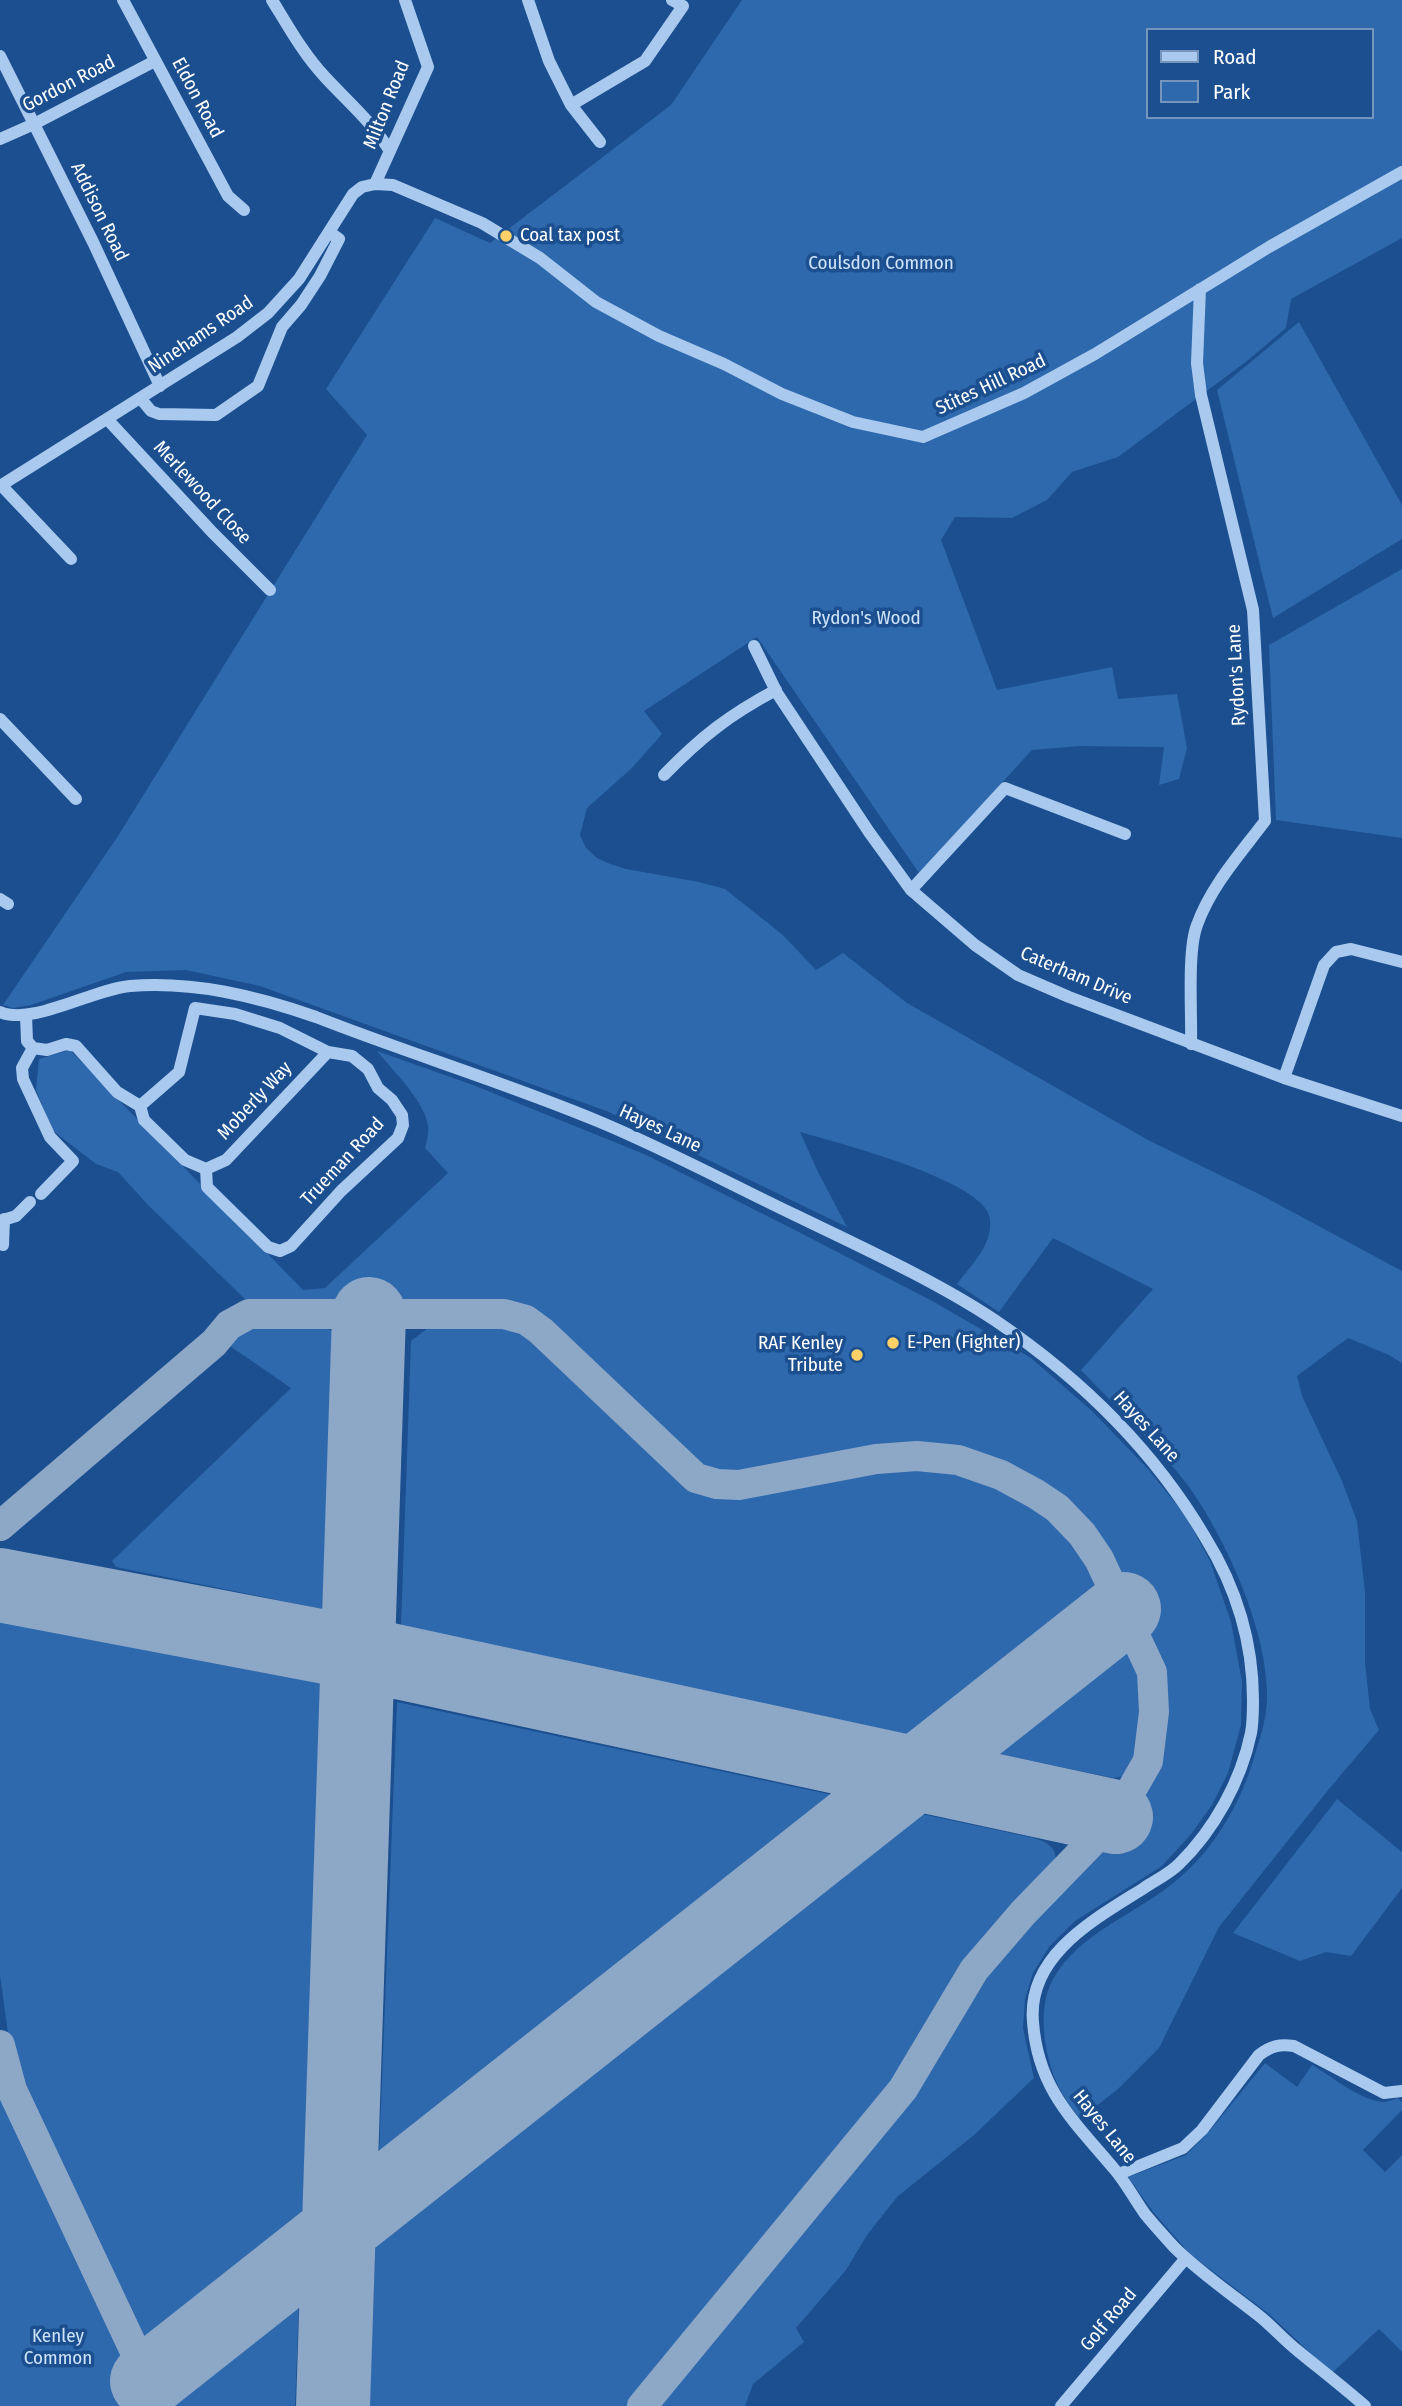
<!DOCTYPE html>
<style>
body{margin:0}
#map{position:relative;width:1402px;height:2406px;overflow:hidden;background:#1b4f8f;font-family:"Fira Sans Condensed",sans-serif}
canvas{display:block}
.legend{position:absolute;left:1146px;top:28px;width:228px;height:91px;box-sizing:border-box;background:#1b4f8f;border:2px solid #7695bc;margin:0;padding:9px 12px;list-style:none;font-size:21px;color:#fff}
.legend li{display:flex;align-items:center;gap:14px;height:35px}
.legend b{width:35px;border:2px solid #7695bc}
</style>
<div id="map">
<canvas width="1402" height="2406"></canvas>
<ul class="legend">
<li><b style="height:9px;background:#a9c9ee"></b>Road</li>
<li><b style="height:19px;background:#2e69ad"></b>Park</li>
</ul>
</div>
<script>
const ctx = document.querySelector('canvas').getContext('2d');
ctx.lineJoin = 'round';
function paint(path, color) { ctx.fillStyle = color; ctx.fill(path, 'evenodd'); }
function trace(path, color, width, dash) { ctx.strokeStyle = color; ctx.lineWidth = width; ctx.lineCap = dash ? 'butt' : 'round'; ctx.setLineDash(dash || []); ctx.stroke(path); }
function drawText(font, color, halo, rows, align = 'center') {
  ctx.font = font + ' "Fira Sans Condensed",sans-serif'; ctx.lineWidth = 7; ctx.setLineDash([]); ctx.textBaseline = 'middle'; ctx.strokeStyle = halo; ctx.fillStyle = color; for (const [text, x, y, turn = 0] of rows) {
    ctx.save(); ctx.translate(x, y); ctx.rotate((+turn || 0) * Math.PI / 180); ctx.textAlign = isNaN(turn) ? turn : align; if (halo) ctx.strokeText(text, 0, 0); ctx.fillText(text, 0, 0); ctx.restore();
  }
}
paint(new Path2D(`
 M742 0H1402V238L1291 299 1286 328 1247 361 1118 457 1072 472 1047 500 1012 518 955 517 941 540 997 690 1112 667 1118 699 1177 694 1187 748 1179 779 1159 785 1164 747 1080 746 1032 750 919 873 757 637 644 711 662 734 632 768 587 808 580 835 586 848 597 858 610 864 626 869 699 882 725 889 783 935 816 970 843 953 907 1003 1150 1141 1261 1195 1402 1271V1363L1389 1355 1348 1338 1297 1376 1302 1396 1342 1481 1357 1521 1365 1592V1663L1370 1709 1379 1730 1329 1789 1219 1927 1159 2048 1118 2089 1080 2119C1074 2111 1067 2102 1062 2093 1045 2064 1036 2011 1052 1981 1078 1932 1138 1914 1178 1879 1212 1851 1239 1806 1252 1764 1259 1741 1268 1717 1267 1692 1266 1628 1226 1539 1189 1487 1158 1445 1117 1408 1081 1370L1153 1289 1053 1238 999 1312 957 1284C971 1265 993 1245 990 1219 987 1181 835 1142 800 1132L818 1172 847 1227 609 1112 260 986 186 970 126 972 31 1005 13 1008 3 1005 118 836 367 435 326 389 435 218 490 243 671 105ZM1148 30H1372V117H1148Z
 M1299 322 1402 505V539L1273 618 1217 390Z
 M1402 569V838L1276 820 1269 645Z
 M70 1050 303 1290 325 1288 448 1173 425 1148C427 1141 429 1133 428 1126 425 1101 392 1070 377 1051L473 1085 644 1154 793 1229 934 1302 1031 1358 1092 1411 1147 1468 1185 1515 1210 1561 1231 1622 1242 1682 1241 1725 1228 1773 1212 1805 1192 1833 1162 1866 1075 1921 1049 1947 1033 1973 1025 1999 1023 2028 1034 2078 974 2135 897 2197 867 2235 846 2270 796 2328 804 2342 753 2384 745 2406H654L908 2094 979 1975 1112 1837 1136 1802 1153 1765 1161 1716 1159 1670 1104 1554 1087 1530 1062 1504 1039 1487 1004 1469 960 1455 916 1449 875 1451 740 1477 718 1476 696 1469 530 1314 505 1307 252 1306 148 1205 118 1172 96 1164 52 1130 36 1090 39 1059Z
 M314 1321 332 1331 337 1344 327 1610 116 1567 112 1561 291 1388 227 1344 249 1323Z
 M432 1325 521 1330 686 1486 718 1494 742 1496 874 1469 906 1466 951 1468 988 1480 1031 1500 1064 1527 1081 1551 1100 1581 1143 1673 1144 1728 1135 1766 1125 1776 1113 1778 401 1627 411 1341Z
 M0 1614 323 1684 295 2406H165L160 2390 20 2090 12 2062 0 1975Z
 M397 1702 1034 1838C1059 1845 1061 1860 1047 1880L983 1943 965 1963 890 2088 676 2349 632 2406H369Z
 M1337 1799 1402 1852V1888L1351 1956 1326 1952 1300 1961 1233 1933Z
 M1265 2063 1297 2087 1312 2065C1333 2077 1356 2098 1382 2102 1387 2102 1393 2100 1398 2098L1402 2102V2110L1363 2150 1385 2172 1402 2155V2352L1379 2329 1332 2373 1269 2314 1191 2255 1154 2213 1128 2177 1186 2155 1207 2134Z
 M0 2077 4 2094 130 2363 145 2406H0Z`), '#2e69ad');
trace(new Path2D(`
 M0 1526 214 1343 229 1325 249 1314H504L526 1320 541 1331 696 1478 717 1484 739 1485 876 1459 917 1456 958 1460 1001 1475 1036 1494 1057 1508 1082 1534 1099 1559 1152 1672 1154 1712 1148 1761 1116 1817 1023 1913 974 1970 903 2089 642 2406
 M0 2045 12 2090 139 2360 155 2406`), '#8da7c7', 30);
trace(new Path2D(`
 M0 1585 357 1653 1116 1817
 M147 2381 1124 1609
 M333 2406 369 1314`), '#8da7c7', 74);
trace(new Path2D(`
 M123 0 228 196 244 210
 M272 0C288 26 304 55 325 77 348 102 372 122 390 151
 M528 0 549 61 571 105 600 142
 M0 56 93 242 160 386
 M571 105 645 61 683 6 672 0
 M0 139 34 124 155 61
 M375 184 428 67 405 0
 M141 399 151 411 159 414 216 415 258 386 282 327 301 305 320 276 339 239 329 232
 M108 420 212 532 270 590
 M1 485 71 559
 M0 486 237 337 268 313 299 279 353 194 362 187 375 184 393 185 482 223 540 258 596 302 659 336 724 364 782 394 853 422 923 437 1024 393 1095 354 1269 247 1402 172
 M754 646 777 693 869 832 911 890 975 945 1018 975 1069 997 1284 1078 1402 1116
 M0 719 76 799
 M664 775C701 737 729 715 776 690
 M911 890 1005 788 1125 834
 M0 899 8 904
 M0 1012C33 1026 93 989 130 986 194 981 256 996 316 1017 410 1054 507 1083 600 1122 667 1150 730 1184 795 1215 861 1247 936 1281 996 1321 1080 1378 1153 1449 1205 1537 1236 1587 1253 1641 1253 1700 1253 1711 1253 1722 1251 1733 1241 1781 1214 1830 1179 1864 1169 1874 1156 1880 1144 1888 1095 1919 1027 1955 1033 2022 1038 2090 1074 2121 1115 2170 1126 2183 1135 2200 1145 2214 1154 2225 1164 2236 1174 2247 1199 2272 1230 2293 1258 2315 1272 2326 1284 2340 1298 2351 1320 2369 1343 2387 1365 2406
 M26 1015 27 1041 33 1048 47 1050 66 1044 76 1046 117 1092 140 1106 144 1120 185 1160 206 1169 207 1187 268 1247 280 1251 291 1246 341 1191 398 1138 403 1125 402 1115 392 1100 378 1088 368 1069 352 1056 328 1052 280 1028 235 1014 195 1008 179 1072 140 1106
 M1191 1044C1192 1014 1187 951 1197 925 1211 886 1240 854 1265 821L1253 610 1201 395 1197 363 1200 289
 M33 1048 22 1068 23 1079 50 1137 73 1161 41 1194
 M1284 1078 1324 965 1336 952 1351 949 1402 962
 M206 1169 226 1160 328 1052
 M0 1221 16 1216 30 1202
 M3 1245 4 1219
 M1119 2174 1183 2148 1202 2130 1259 2055C1271 2046 1279 2044 1294 2046L1384 2093 1402 2091
 M1061 2406 1186 2258`), '#a9c9ee', 12);
for (const [x, y, r, color] of [
 [506,236,7,"#ffd166"],
 [893,1343,7,"#ffd166"],
 [857,1355,7,"#ffd166"]
]) { const dot = new Path2D(); dot.arc(x, y, r, 0, 2 * Math.PI); ctx.fillStyle = color; ctx.fill(dot); trace(dot, '#1b4f8f', 2.5); }
drawText('19px', '#fff', '#1b4f8f', [
 ["Gordon Road",69,84,-27],
 ["Eldon Road",197,98,62],
 ["Milton Road",387,105,-68],
 ["Addison Road",99,212,64],
 ["Ninehams Road",201,335,-34],
 ["Stites Hill Road",991,385,-25],
 ["Merlewood Close",202,493,47],
 ["Rydon's Lane",1237,675,-93],
 ["Caterham Drive",1076,976,23],
 ["Moberly Way",255,1101,-47],
 ["Hayes Lane",660,1129,25],
 ["Trueman Road",343,1162,-47],
 ["Hayes Lane",1146,1427,48],
 ["Hayes Lane",1104,2127,51],
 ["Golf Road",1109,2320,-50]
]);
drawText('19px', '#fff', '#1b4f8f', [
 ["Coal tax post",520,236],
 ["E-Pen (Fighter)",907,1343],
 ["RAF Kenley",843,1344,"right"],
 ["Tribute",843,1366,"right"]
], 'left');
drawText('19px', '#cfe3fa', '#1b4f8f', [
 ["Coulsdon Common",881,264],
 ["Rydon's Wood",866,619],
 ["Kenley",58,2337],
 ["Common",58,2359]
]);
</script>
